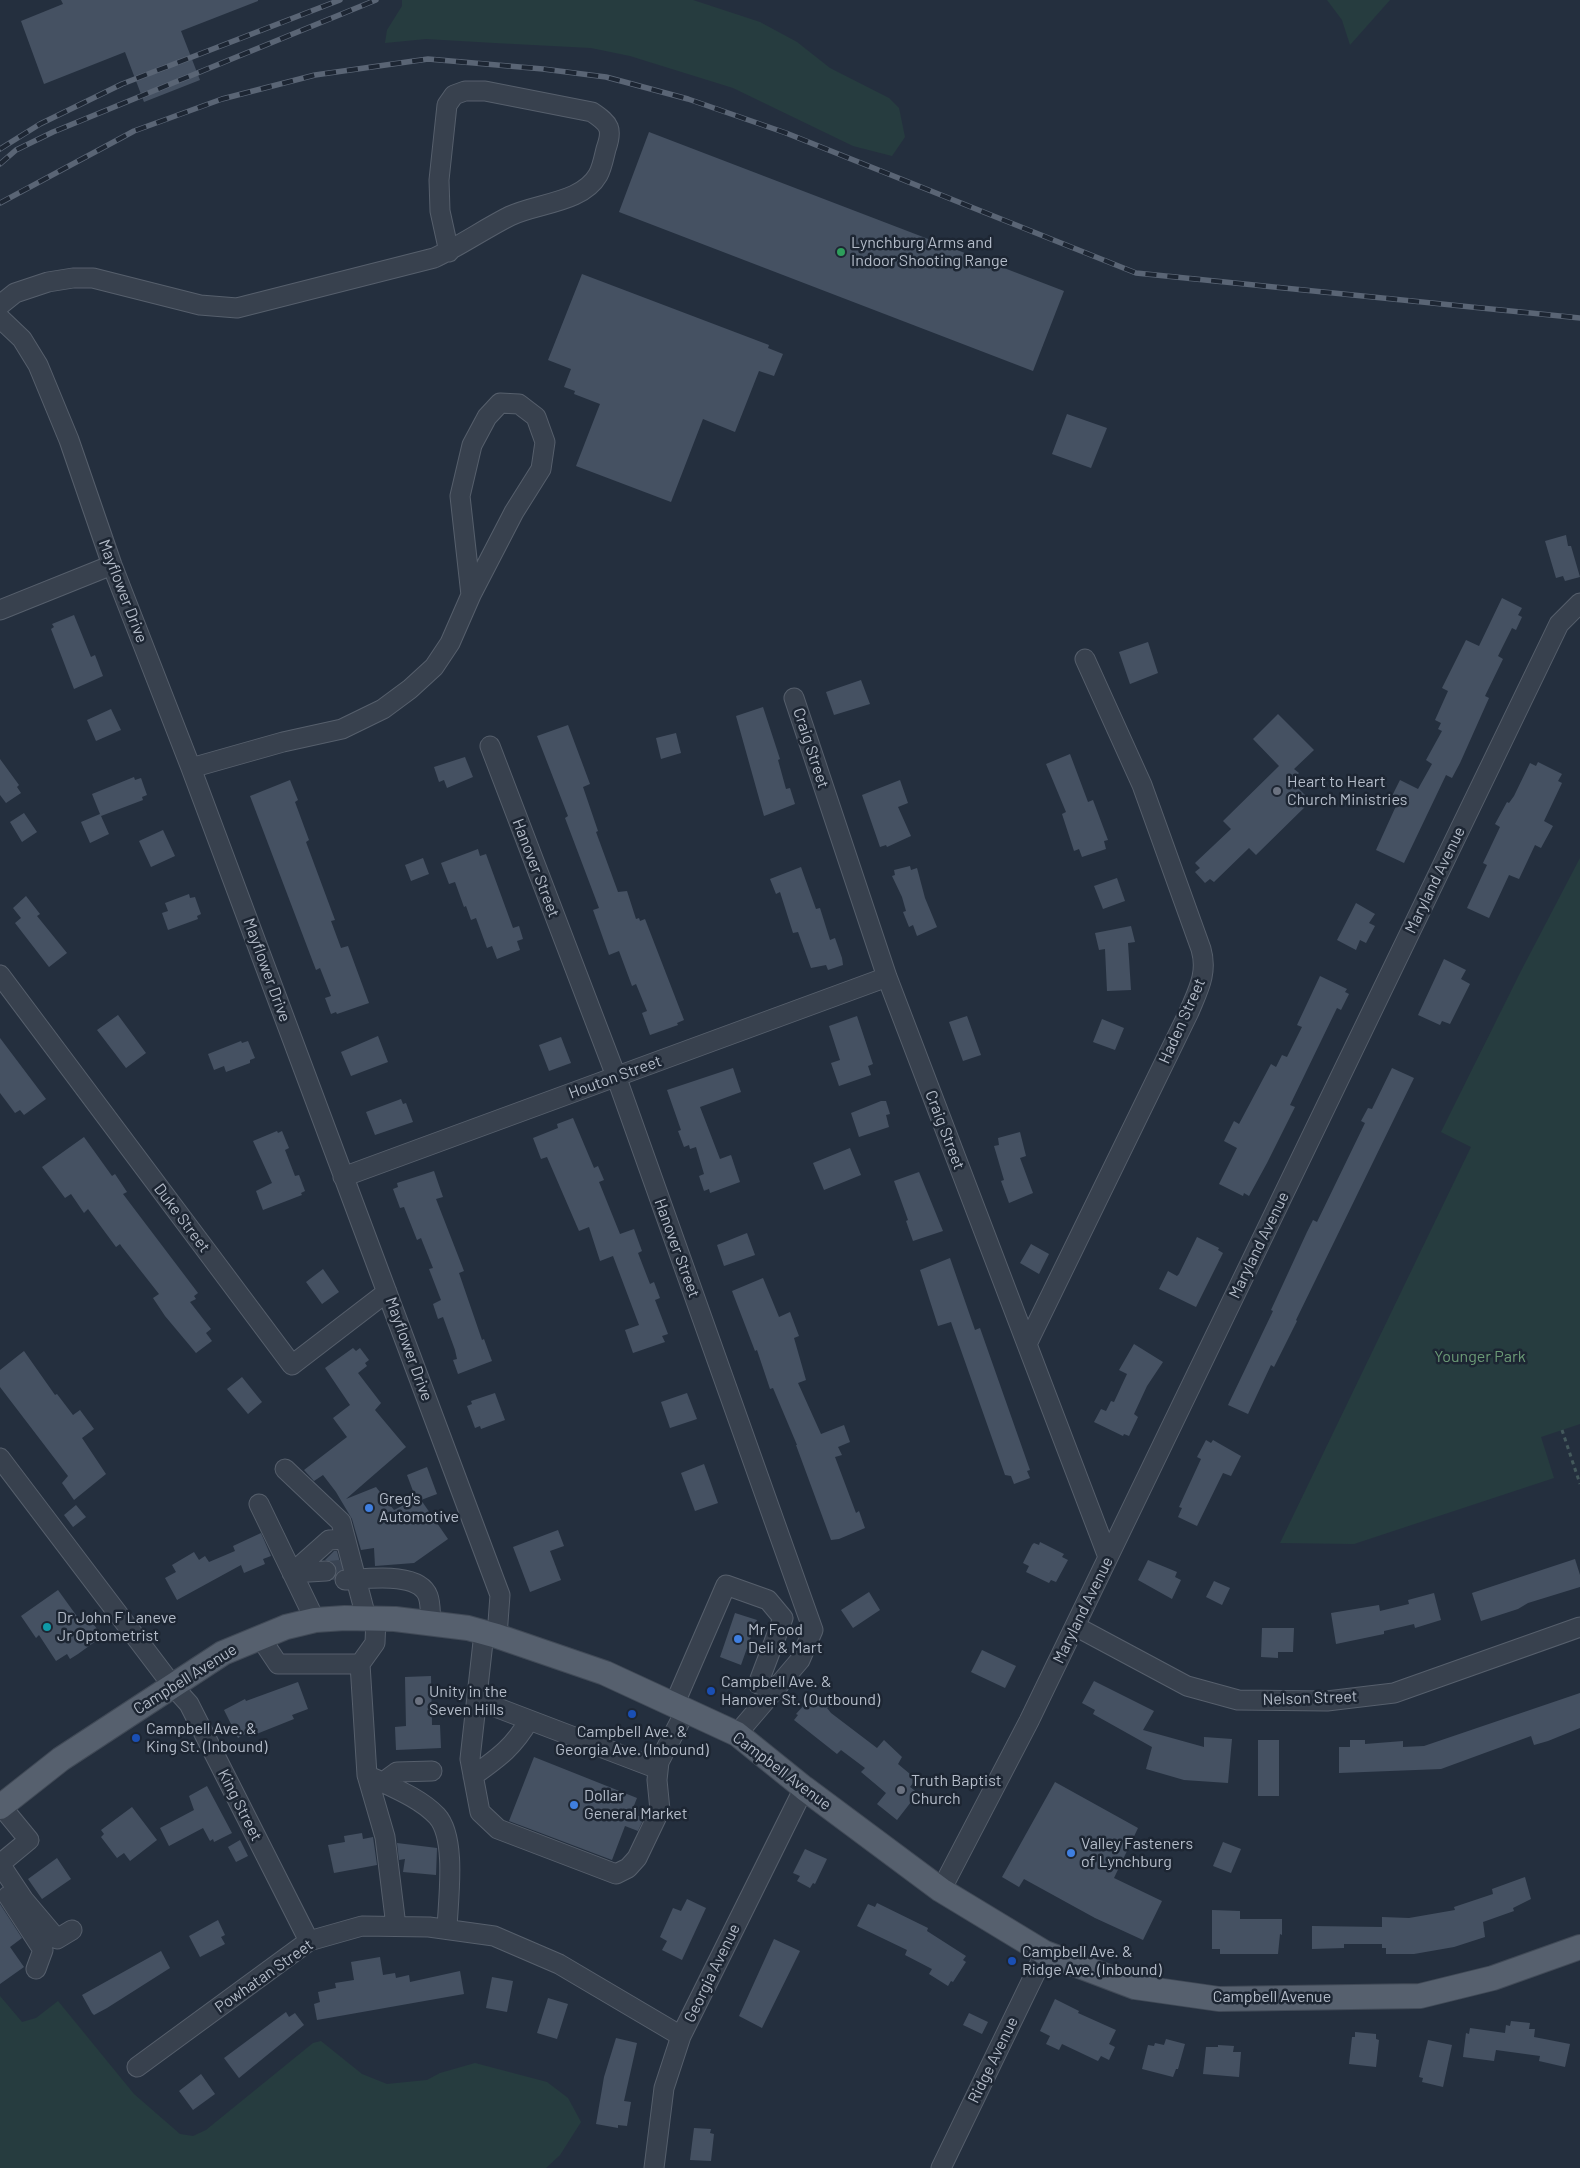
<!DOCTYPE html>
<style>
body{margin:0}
canvas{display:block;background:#242f3e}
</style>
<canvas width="1580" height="2168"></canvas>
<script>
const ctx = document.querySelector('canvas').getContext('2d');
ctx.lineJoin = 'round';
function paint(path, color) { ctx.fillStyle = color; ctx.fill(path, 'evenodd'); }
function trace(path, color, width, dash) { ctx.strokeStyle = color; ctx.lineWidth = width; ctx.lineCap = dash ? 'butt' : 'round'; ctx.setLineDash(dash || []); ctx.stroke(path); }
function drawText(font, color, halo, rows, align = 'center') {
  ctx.font = font + ' Barlow,sans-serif'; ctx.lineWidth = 5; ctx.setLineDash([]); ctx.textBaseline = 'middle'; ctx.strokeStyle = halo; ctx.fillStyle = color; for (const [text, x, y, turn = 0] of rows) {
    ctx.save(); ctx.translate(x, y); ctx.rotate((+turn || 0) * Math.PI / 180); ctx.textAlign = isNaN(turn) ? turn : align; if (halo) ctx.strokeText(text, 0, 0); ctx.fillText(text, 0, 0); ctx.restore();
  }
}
paint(new Path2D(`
 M402 0H693L760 22 797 42 830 68 889 98 899 108 905 137 892 156 853 146 733 88 630 56 591 48 495 43 426 39 385 43 387 30 402 6Z
 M1327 0H1390L1350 45 1342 20Z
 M1580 858V1424L1541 1437 1554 1478 1354 1544 1280 1543 1471 1147 1441 1132 1521 971Z
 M0 1996 22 2022 36 2018 58 2001 134 2094 180 2134 193 2136 206 2130 313 2043 321 2041 362 2074 387 2084 427 2080 440 2073 475 2063 547 2082 568 2098 581 2122 560 2155 546 2168H0Z`), '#263c3f');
paint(new Path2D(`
 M61 0H258V1L181 31 200 80 144 102 125 52 44 84 21 21 63 4Z
 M649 132 1064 291 1033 371 619 212Z
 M582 274 769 345 768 348 783 354 774 376 759 371 735 432 703 419 671 502 576 466 600 404 574 394 575 391 564 387 571 369 548 360Z
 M1067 414 1107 428 1091 468 1052 454Z
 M1566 535 1568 546H1571L1580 577 1565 581 1563 576 1556 578 1545 541Z
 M1502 598 1522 608 1518 615 1522 617 1516 630 1512 628 1498 656 1503 659 1485 696 1489 698 1460 763 1452 778 1446 775 1404 863 1376 850 1396 806 1389 802 1400 780 1418 789 1432 764 1426 760 1442 731 1438 729 1441 723 1435 720 1448 691 1442 688 1466 640 1479 646Z
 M74 615 91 657 95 655 103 676 74 689 51 629 54 627 52 624Z
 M1148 642 1158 673 1130 684 1119 652Z
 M861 680 870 704 834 715 826 692Z
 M763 707 780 759 778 760 786 789 790 788 795 804 764 816 736 716Z
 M111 709 121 730 96 741 87 720Z
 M1278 714 1314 750 1294 769 1299 773 1291 781 1311 801 1256 855 1249 848 1214 882 1210 879 1205 883 1195 872 1200 868 1195 863 1231 829 1223 821 1279 766 1253 739Z
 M568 725 590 784 583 787 598 831 596 832 618 892 627 891 636 919 639 918 640 921 645 919 684 1020 677 1023 678 1025 650 1035 642 1013 647 1011 636 984 632 986 619 951 609 955 593 910 599 908 565 818 568 816 537 736Z
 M676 733 681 753 661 759 656 738Z
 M1070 754 1088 802 1093 800 1108 840 1104 841 1106 849 1082 857 1079 849 1074 851 1062 814 1066 812 1046 764Z
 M465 757 473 777 447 788 444 780 439 782 434 767Z
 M0 759 19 785 17 787 21 793 6 803 0 795Z
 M1538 762 1562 774 1558 781 1562 783 1544 821 1553 826 1541 848 1535 845 1519 879 1509 875 1489 918 1467 908 1487 865 1483 863 1500 827 1495 824 1507 802 1509 803 1514 796 1530 763 1536 766Z
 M134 777 135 780 141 778 147 795 142 797 143 800 101 816 109 834 90 843 81 822 100 814 92 794Z
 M290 780 298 800 295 802 309 840 306 842 335 920 331 921 341 948 348 946 369 1003 337 1014 336 1012 331 1014 325 998 331 996 320 968 316 970 250 796Z
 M900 780 908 803 898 807 911 836 887 847 886 845 880 847 862 795Z
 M24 813 37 832 22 842 10 822Z
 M163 830 175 856 151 867 139 841Z
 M478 849 480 856 486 854 513 928 519 926 523 939 517 941 520 950 497 959 492 946 487 948 476 918 471 920 466 906 464 907 455 882 449 884 441 863Z
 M423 858 429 874 411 881 405 865Z
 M910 866 911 870 917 868 925 898 937 927 917 936 913 925 909 927 903 912 906 911 902 897 892 876 895 875 894 870Z
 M801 867 816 909 820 908 830 940 835 938 842 958 843 965 828 970 826 965 811 968 798 932 793 933 780 892 776 894 770 879Z
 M1117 878 1125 901 1103 909 1094 886Z
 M189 894 190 898 195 897 201 914 197 916 198 919 168 930 162 913 168 911 165 903Z
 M26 896 40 914 37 916 67 953 49 967 15 923 21 918 13 908Z
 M1356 903 1375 914 1369 923 1375 926 1366 943 1360 940 1356 950 1337 940Z
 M1131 926 1135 942 1128 943 1131 990 1107 991 1105 949 1099 950 1095 933Z
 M1444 959 1466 970 1461 979 1470 984 1450 1024 1442 1021 1440 1025 1418 1015Z
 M1320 976 1347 989 1345 992 1349 994 1341 1010 1337 1008 1290 1105 1295 1107 1267 1163 1249 1196 1244 1193 1243 1196 1219 1184 1237 1148 1224 1141 1234 1121 1239 1124 1271 1064 1276 1067 1282 1055 1287 1057 1302 1027 1297 1025Z
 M118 1015 146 1053 126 1068 97 1030Z
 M857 1016 873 1064 868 1066 871 1075 839 1086 831 1063 840 1060 829 1026Z
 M967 1016 981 1055 963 1061 949 1022Z
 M1102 1019 1124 1028 1115 1050 1093 1042Z
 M378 1036 388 1062 351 1076 341 1052Z
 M561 1037 571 1063 549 1071 539 1045Z
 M0 1038 46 1099 24 1115 20 1110 15 1113 0 1093Z
 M241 1041 242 1043 248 1041 255 1058 250 1060V1063L226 1072 224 1066 214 1070 208 1054Z
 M733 1068 741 1092 700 1107 720 1159 731 1155 740 1182 710 1193 709 1189 704 1191 699 1176 704 1174 696 1147 690 1149 689 1145 684 1147 678 1131 681 1130 667 1090Z
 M1392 1068 1414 1078 1296 1320 1297 1321 1274 1367 1271 1365 1248 1414 1228 1405 1273 1311 1271 1310 1307 1232 1313 1220 1317 1222 1365 1123 1361 1121 1368 1108 1372 1109Z
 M401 1099 403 1104 406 1103 413 1122 375 1135 366 1112Z
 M881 1101H886L890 1114 886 1115 889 1127 859 1137 851 1113Z
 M573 1118 594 1168 598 1166 604 1180 599 1182 620 1234 634 1229 642 1251 638 1253 650 1284 654 1282 660 1298 655 1300 668 1334 662 1336 665 1342 633 1353 625 1330 639 1325 613 1256 600 1261 589 1227 579 1231 547 1157 541 1159 533 1138 558 1128 557 1124Z
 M277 1131 278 1133 282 1131 289 1148 285 1150 295 1176 299 1175 305 1191 301 1193 302 1195 263 1210 256 1191 272 1183 253 1141Z
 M1020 1132 1026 1156 1020 1158 1033 1193 1009 1203 1001 1181 1004 1180 994 1146 999 1145 998 1138Z
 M84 1137 112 1176 115 1174 127 1192 123 1194 198 1293 194 1296 196 1299 190 1302 211 1329 206 1333 212 1341 196 1353 165 1316 153 1298 159 1294 122 1247 120 1244 116 1247 88 1209 84 1213 71 1194 65 1198 42 1167Z
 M850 1148 861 1175 824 1190 813 1163Z
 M434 1171 443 1197 436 1199 464 1271 459 1273 482 1340 484 1339 492 1361 458 1374 453 1360 457 1359 455 1350 443 1317 438 1319 433 1304 441 1300 429 1269 433 1268 421 1238 417 1240 404 1207 400 1208 393 1189 398 1187 397 1183Z
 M919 1172 943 1231 913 1241 906 1221 908 1220 894 1181Z
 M747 1233 755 1255 724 1266 717 1245Z
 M1197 1237 1219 1248 1218 1250 1223 1253 1196 1307 1159 1289 1168 1271 1177 1276 1179 1274Z
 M1031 1244 1049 1254 1039 1274 1020 1263Z
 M950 1258 975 1330 980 1328 1030 1470 1027 1471 1030 1478 1014 1484 1011 1476 1005 1475 951 1322 938 1326 920 1270Z
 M323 1269 339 1292 322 1304 306 1282Z
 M763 1278 779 1317 790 1312 799 1336 794 1338 806 1380 798 1383 821 1434 844 1425 850 1442 838 1447 842 1455 835 1457 856 1513 859 1511 865 1528 839 1539 831 1540 796 1445H797L773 1388 770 1389 757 1350 755 1351 732 1291Z
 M1134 1344 1163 1362 1147 1386 1134 1414 1138 1417 1129 1436 1124 1434 1123 1436 1094 1422 1101 1409 1106 1411 1111 1401 1114 1402 1127 1374 1119 1370Z
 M353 1348 356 1351 360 1348 369 1360 365 1363 367 1366 358 1373 381 1403 375 1410 406 1447 346 1499 376 1487 394 1510 416 1499 407 1475 427 1467 437 1494 421 1500 448 1539 414 1563 375 1566 374 1548 361 1550 352 1519 336 1492 323 1475 314 1481 304 1470 347 1437 333 1418 350 1405 325 1368Z
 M24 1351 55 1395 57 1394 73 1415 80 1410 94 1429 82 1438 106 1474 74 1500 62 1483 68 1476 0 1387V1370Z
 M242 1377 262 1402 248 1414 227 1389Z
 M495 1393 505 1420 481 1429 480 1426 475 1428 467 1406 472 1404 471 1401Z
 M687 1393 697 1419 670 1428 661 1402Z
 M1206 1440 1211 1443 1213 1440 1241 1456 1231 1476 1223 1473 1197 1526 1178 1517 1182 1508 1179 1507 1201 1459 1197 1457Z
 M704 1464 718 1503 695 1511 681 1473Z
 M76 1505 86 1517 73 1527 64 1515Z
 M558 1530 564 1546 550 1551 561 1580 530 1592 513 1547Z
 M261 1533 271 1556 263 1559 265 1564 244 1573 241 1565 177 1600 165 1578 176 1572 172 1565 194 1552 199 1560 205 1556 209 1562 235 1551 233 1546Z
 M1040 1542 1064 1554 1062 1557 1068 1560 1056 1582 1051 1580 1049 1583 1026 1572 1029 1566 1023 1563 1032 1545 1034 1543 1039 1545Z
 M334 1551H337L342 1570 337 1573 335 1564 325 1560Z
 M1575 1559 1580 1575V1587L1528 1603 1518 1609 1481 1621 1472 1593Z
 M1148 1560 1177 1572 1175 1577 1181 1580 1172 1599 1138 1580Z
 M1214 1581 1230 1588 1222 1605 1206 1597Z
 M58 1590 81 1622 83 1624 90 1619 99 1632 93 1637 96 1641 78 1654 70 1659 67 1654 56 1661 39 1635 36 1638 21 1616Z
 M869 1592 880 1610 853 1628 841 1610Z
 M1434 1593 1441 1620 1415 1628 1414 1624 1384 1631V1634L1336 1644 1331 1613 1379 1605 1380 1611 1409 1604 1408 1600Z
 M735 1613 757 1620 741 1665 720 1657Z
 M1262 1628H1294L1293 1652H1278V1658L1261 1657Z
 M982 1650 1016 1666 1005 1688 971 1672Z
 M431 1676 432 1725H440L441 1748 396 1750 395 1727 406 1726 405 1677Z
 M1094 1681 1154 1711 1143 1730 1204 1747V1737L1232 1739 1228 1783 1184 1780 1146 1769 1152 1747 1093 1714 1095 1710 1082 1703Z
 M298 1682 308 1709 292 1715 294 1719 249 1737 247 1733 238 1738 224 1710 245 1699 246 1701Z
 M815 1693 830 1705 827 1708 831 1713 877 1748 884 1740 902 1757 898 1764 916 1779 910 1787 918 1793 897 1820 877 1804 886 1793 861 1772 865 1768 841 1750 837 1754 794 1720 798 1715 796 1714Z
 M1580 1693V1728L1548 1741 1534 1745 1531 1736 1441 1769 1339 1773V1747H1350V1740H1365V1744L1403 1741V1747L1424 1746Z
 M1258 1740H1279V1796H1258Z
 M534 1757 637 1798 631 1813 644 1818 638 1831 625 1826 612 1860 509 1821Z
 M1055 1782 1138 1828 1114 1878 1162 1901 1143 1940 1095 1918 1024 1879 1019 1887 1002 1877Z
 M207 1786 232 1833 214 1842 213 1839 210 1841 203 1828 169 1846 160 1828 194 1810 189 1796Z
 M132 1807 157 1840 130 1861 124 1853 117 1858 101 1837 104 1834 101 1830Z
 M362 1833 363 1839 373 1837 377 1865 334 1873 328 1845 345 1842 344 1836Z
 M240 1840 248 1856 236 1862 228 1847Z
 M1223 1842 1241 1849 1231 1873 1213 1866Z
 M397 1843 437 1848 436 1875 403 1872 405 1859 399 1860Z
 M805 1849 827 1859 815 1884 813 1883 810 1888 797 1881 800 1876 793 1873Z
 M57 1858 71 1879 42 1899 28 1879Z
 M1525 1877 1531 1899 1513 1908 1514 1911 1483 1922 1485 1937 1454 1947 1414 1954H1386V1948H1382V1944H1344V1948L1312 1949V1926L1382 1927V1917L1409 1918 1455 1910 1454 1907 1493 1894 1492 1889Z
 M687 1899 706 1908 682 1960 662 1950 667 1941 660 1937 673 1908 681 1911Z
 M877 1903 928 1928 927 1931 966 1956 963 1960 966 1962 953 1982 951 1981 948 1986 929 1974 932 1969 905 1955 907 1950 857 1926 868 1904 875 1907Z
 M0 1904 22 1938 10 1947 24 1967 0 1984Z
 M1212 1910 1240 1911V1919H1282V1935L1280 1934 1278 1954H1220V1949H1212Z
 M218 1920 225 1935 221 1937 225 1944 200 1957 189 1936Z
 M774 1939 800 1951 762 2028 739 2016Z
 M161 1951 170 1968 107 2008 94 2015 92 2013 82 1995Z
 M380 1957 383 1975 395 1973 396 1978 409 1975 410 1982 460 1971 464 1994 317 2020 314 2004 320 2002 318 1992 336 1988 335 1983 354 1980 351 1962Z
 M492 1977 513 1981 507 2012 486 2008Z
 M548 1998 568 2004 557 2039 537 2033Z
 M1055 1999 1079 2011 1078 2013 1116 2030 1109 2044 1115 2047 1109 2060 1101 2056 1098 2061 1062 2044 1059 2050 1046 2044 1050 2036 1040 2031Z
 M286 2012 289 2017 295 2013 304 2025 239 2078 224 2058Z
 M969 2013 988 2022 982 2034 963 2025Z
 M1511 2021 1530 2023 1529 2029H1535L1534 2037 1570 2044 1565 2067 1539 2061 1540 2056 1496 2050 1494 2061 1463 2057 1466 2033 1469 2034 1470 2028 1505 2033 1506 2025 1510 2026Z
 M1355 2032 1376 2034V2039L1379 2040 1376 2067 1349 2064 1352 2037H1355Z
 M616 2038 637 2043 624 2101 631 2102 627 2126 618 2125V2128L596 2124 604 2077Z
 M1166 2039 1185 2044 1178 2069H1176L1173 2077 1142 2069 1148 2045 1154 2046 1155 2043 1164 2045Z
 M1428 2040 1452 2045 1443 2087 1422 2082 1423 2078 1419 2077Z
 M1218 2045 1234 2046 1233 2052H1241L1239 2077 1203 2074 1206 2047H1218Z
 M201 2074 215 2094 193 2110 179 2091Z
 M694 2128 711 2129 710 2133 714 2134 711 2161 690 2160Z`), '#455162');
trace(new Path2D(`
 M326 1571 345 1569`), '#3a4453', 19, [19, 9]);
const minor = new Path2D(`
 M0 305 15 293 48 282 73 278H93L200 305 237 308 434 258C460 246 484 229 510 216 537 203 582 203 598 175 602 168 604 157 606 149 613 129 610 124 592 112L485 91H465L454 95 447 105 439 180 440 211 449 252
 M0 318 22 339 38 365 69 440 112 565 191 768 500 1595 497 1636
 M0 610 112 565
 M794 698 887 977 1108 1557
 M490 746 616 1076 813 1630 800 1660 737 1734
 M191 768 283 742 342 729 383 709 410 689 434 667 450 643 471 595 514 512 541 469 545 442 536 417 519 404 500 403 487 417 472 445 460 496 471 595
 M0 975 292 1365 387 1292
 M343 1177 887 977
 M1027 1344 1189 1012C1198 990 1208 973 1201 949L1142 785 1085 659
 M0 1458 172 1685 189 1704 309 1941
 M285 1469 341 1522 366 1617
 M259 1504 315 1620
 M292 1573 329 1540 345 1539
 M292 1573 326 1571
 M345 1580C366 1579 419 1571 428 1596 431 1604 430 1615 431 1623
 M1075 1626 1187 1686 1238 1700 1327 1701 1394 1693 1580 1627
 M484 1633 470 1759 480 1812 498 1829 616 1874 628 1868 637 1858 660 1810 657 1780 659 1762 686 1710
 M260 1637 278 1664H360L375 1643 376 1618
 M360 1664 367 1775C389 1786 419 1797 437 1816 457 1838 448 1900 447 1929
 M477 1700 658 1769
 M674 1705 726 1585 768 1600 783 1618 758 1684 775 1689
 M367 1775 385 1837 396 1926
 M473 1776C498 1758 514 1747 529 1720
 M382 1783 397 1772 432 1771
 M0 1864 24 1900 57 1939 72 1930
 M0 1864 29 1840 1 1806
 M941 1890 1029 1721 1559 624 1580 603
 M8 1896 43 1950 36 1969
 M137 2067 309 1941 362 1926 429 1927 494 1936 559 1964 681 2036
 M654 2168 664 2088 681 2036 804 1788
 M941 2168 1045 1953`);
const major = new Path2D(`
 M0 1807 61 1759 223 1653 286 1627 315 1620 345 1618 395 1619 468 1628 497 1636 605 1673 737 1734 804 1788 941 1890 1045 1953 1135 1987 1219 1999 1420 1996 1493 1978 1580 1947`);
trace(minor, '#565f6c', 21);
trace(major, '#414a57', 26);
trace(new Path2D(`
 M1562 1430 1580 1484`), '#44595c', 3, [4, 4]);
trace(minor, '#38414e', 19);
trace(major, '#56606e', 24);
const rail = new Path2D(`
 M0 149 40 124 122 84 340 0
 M0 164 16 150 53 132 376 0
 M0 203 134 131 222 99 315 75 428 59 543 69 606 77 688 99 786 133 1136 273 1580 318`);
trace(rail, '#5a6575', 5.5);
trace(rail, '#1d2633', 4, [11]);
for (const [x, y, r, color] of [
 [841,252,5,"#2e9e5b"],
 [1277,791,5,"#6b7280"],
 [369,1508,5,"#3f7fe0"],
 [47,1627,5,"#0f9aa8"],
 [738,1639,5,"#3f7fe0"],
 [711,1691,5,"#1a4fb4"],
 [419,1701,5,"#6b7280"],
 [632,1714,5,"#1a4fb4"],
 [136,1738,5,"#1a4fb4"],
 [901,1790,5,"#6b7280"],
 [574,1805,5,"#3f7fe0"],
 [1071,1853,5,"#3f7fe0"],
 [1012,1961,5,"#1a4fb4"]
]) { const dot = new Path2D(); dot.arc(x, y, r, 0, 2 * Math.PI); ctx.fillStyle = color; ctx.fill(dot); trace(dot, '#1d2633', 2); }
drawText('16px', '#b4bcc9', '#1d2633', [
 ["Lynchburg Arms and",851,243],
 ["Indoor Shooting Range",851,261],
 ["Heart to Heart",1287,782],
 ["Church Ministries",1287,800],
 ["Greg's",379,1499],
 ["Automotive",379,1517],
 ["Dr John F Laneve",57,1618],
 ["Jr Optometrist",57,1636],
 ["Mr Food",748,1630],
 ["Deli & Mart",748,1648],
 ["Campbell Ave. &",721,1682],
 ["Hanover St. (Outbound)",721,1700],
 ["Unity in the",429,1692],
 ["Seven Hills",429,1710],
 ["Campbell Ave. &",146,1729],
 ["King St. (Inbound)",146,1747],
 ["Campbell Ave. &",632,1732,"center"],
 ["Georgia Ave. (Inbound)",632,1750,"center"],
 ["Truth Baptist",911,1781],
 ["Church",911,1799],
 ["Dollar",584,1796],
 ["General Market",584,1814],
 ["Valley Fasteners",1081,1844],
 ["of Lynchburg",1081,1862],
 ["Campbell Ave. &",1022,1952],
 ["Ridge Ave. (Inbound)",1022,1970]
], 'left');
drawText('16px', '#b4bcc9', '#1d2633', [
 ["Mayflower Drive",123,591,69],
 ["Craig Street",811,748,72],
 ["Hanover Street",536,868,69],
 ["Maryland Avenue",1435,880,-64],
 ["Mayflower Drive",267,970,70],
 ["Haden Street",1182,1021,-66],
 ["Houton Street",615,1077,-20],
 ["Craig Street",945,1130,69],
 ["Duke Street",182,1218,53],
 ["Maryland Avenue",1259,1245,-64],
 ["Hanover Street",677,1248,70],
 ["Mayflower Drive",409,1349,70],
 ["Maryland Avenue",1083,1610,-64],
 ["Campbell Avenue",185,1679,-32],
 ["Nelson Street",1310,1698,-2],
 ["Campbell Avenue",782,1771,37],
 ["King Street",240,1805,63],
 ["Georgia Avenue",712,1973,-64],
 ["Powhatan Street",264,1976,-35],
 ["Campbell Avenue",1272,1997],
 ["Ridge Avenue",993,2060,-64]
]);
drawText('16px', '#6b9a76', '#1d2633', [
 ["Younger Park",1480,1357]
]);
</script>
